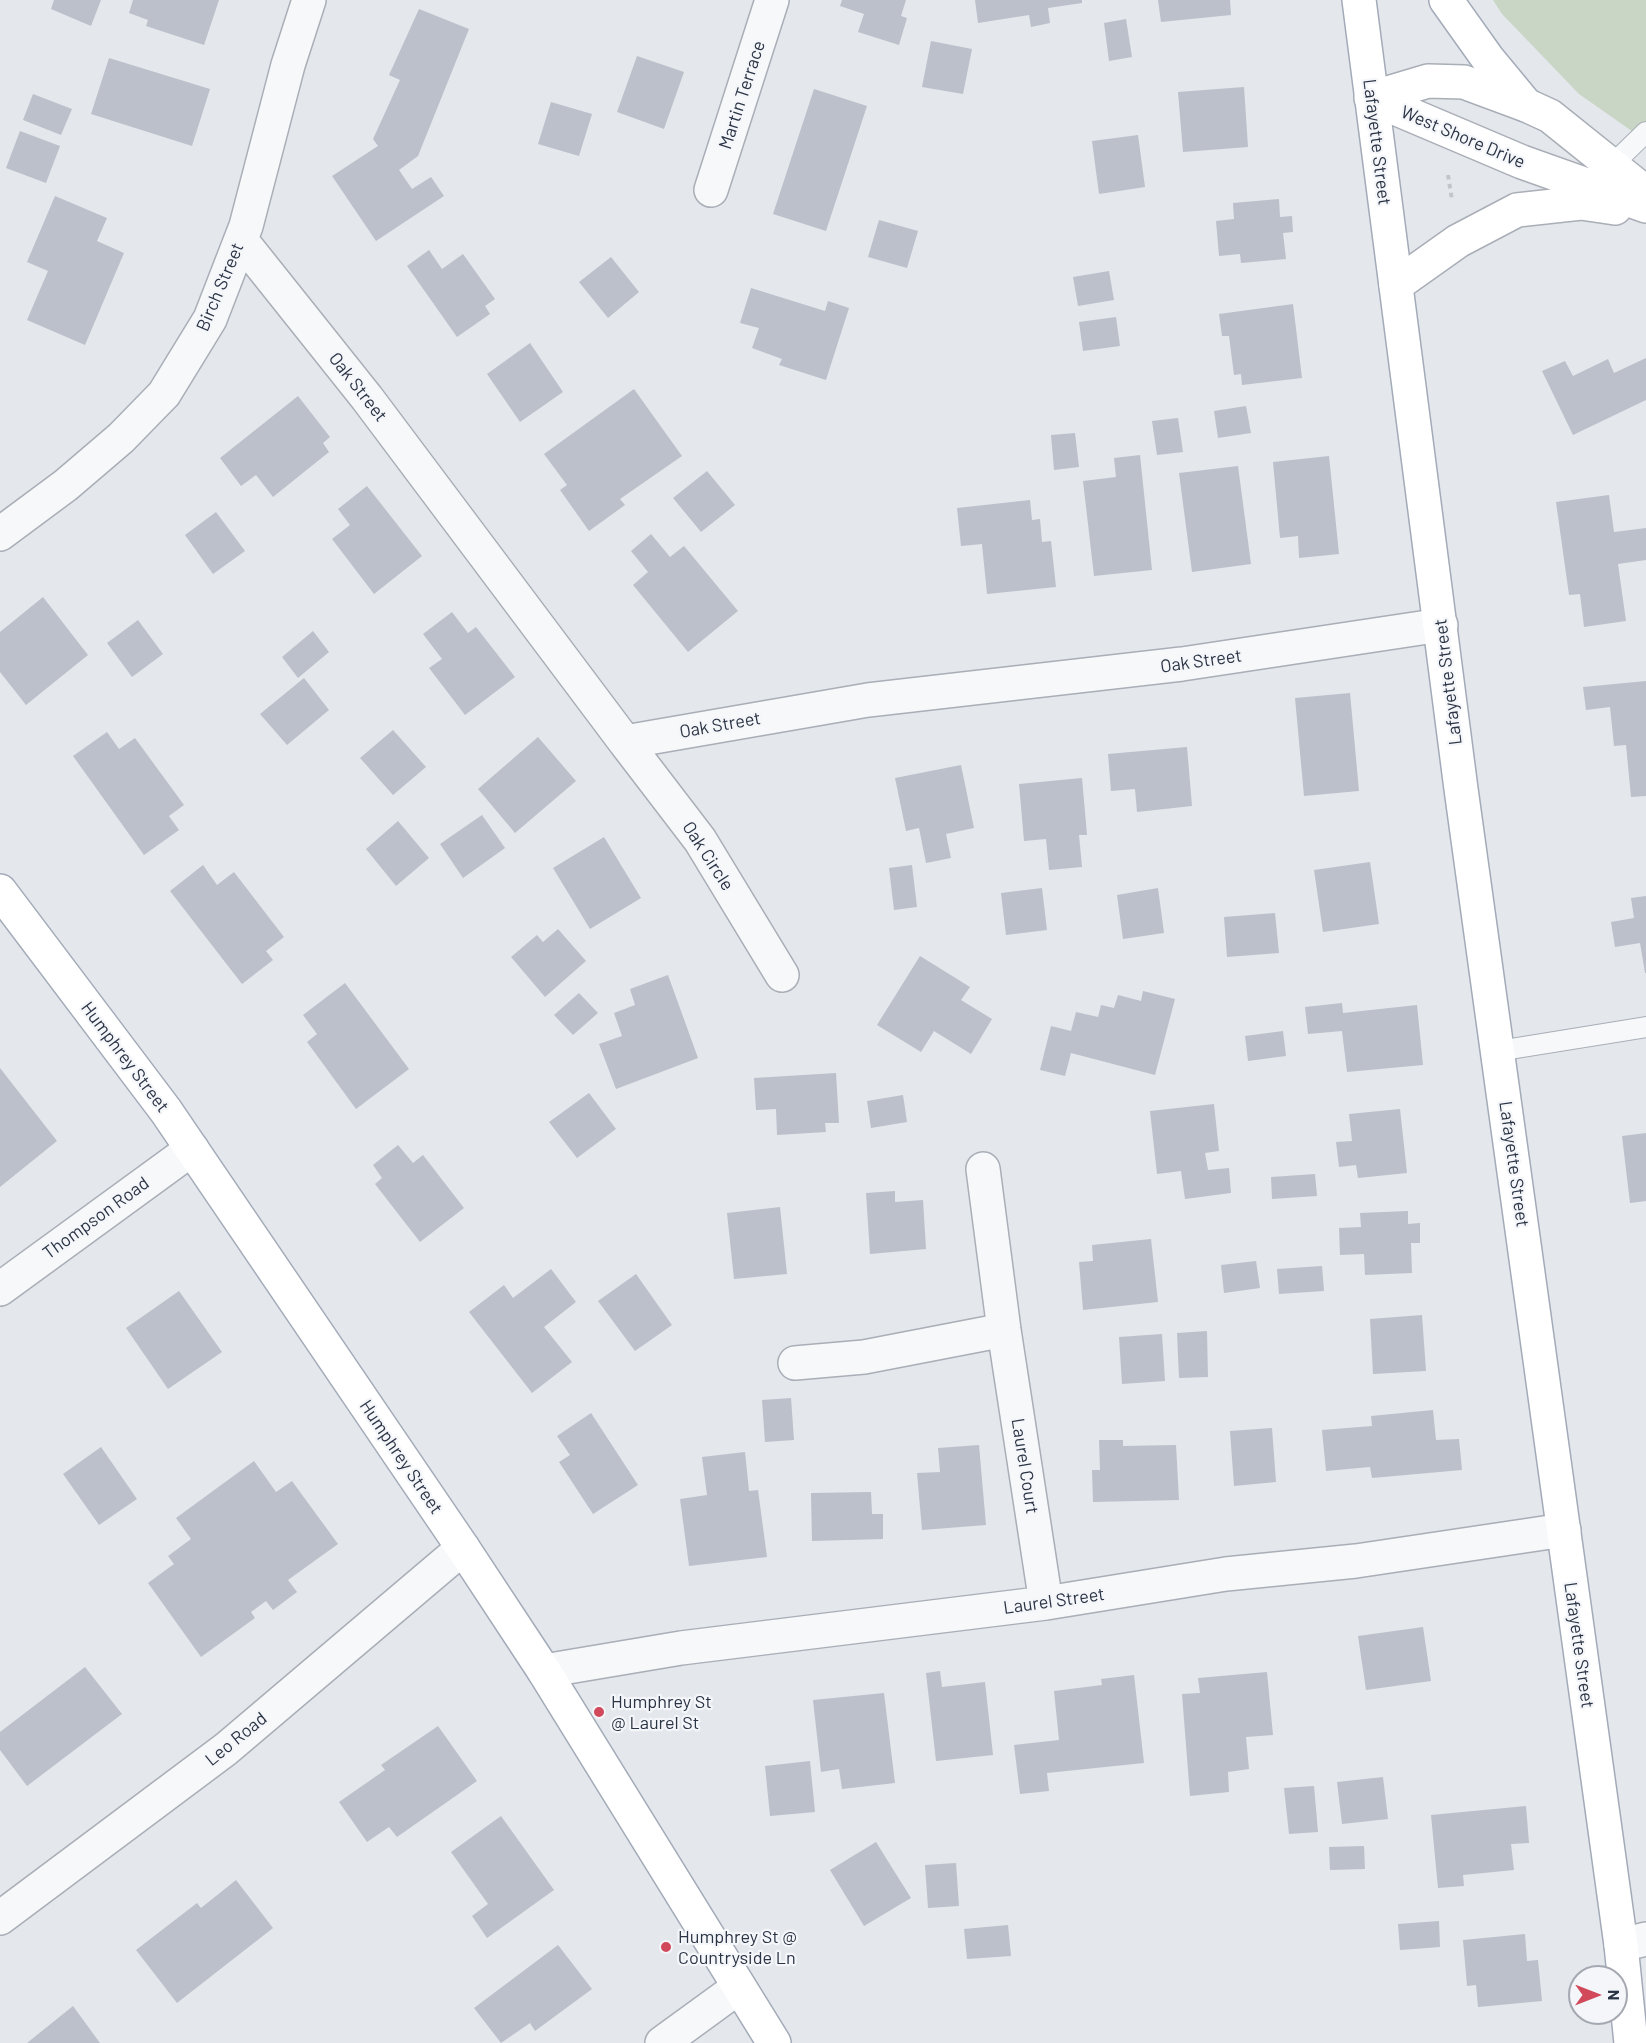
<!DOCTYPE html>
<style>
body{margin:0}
#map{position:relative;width:1646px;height:2043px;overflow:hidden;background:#e4e7ec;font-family:Barlow,sans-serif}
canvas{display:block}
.north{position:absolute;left:1568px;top:1965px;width:60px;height:60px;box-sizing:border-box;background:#f4f6f9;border:2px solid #a4a8b1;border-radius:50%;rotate:90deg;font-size:16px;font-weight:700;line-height:24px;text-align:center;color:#2b3445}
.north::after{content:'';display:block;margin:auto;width:21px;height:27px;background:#d1495b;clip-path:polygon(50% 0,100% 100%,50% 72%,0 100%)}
</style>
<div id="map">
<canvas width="1646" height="2043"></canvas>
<div class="north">N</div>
</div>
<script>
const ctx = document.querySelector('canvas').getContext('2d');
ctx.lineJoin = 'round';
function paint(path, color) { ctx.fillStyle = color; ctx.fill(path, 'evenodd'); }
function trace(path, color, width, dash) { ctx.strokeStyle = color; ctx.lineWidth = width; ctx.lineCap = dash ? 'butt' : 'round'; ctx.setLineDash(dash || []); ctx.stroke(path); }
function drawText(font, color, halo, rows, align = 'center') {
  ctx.font = font + ' Barlow,sans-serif'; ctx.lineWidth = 4.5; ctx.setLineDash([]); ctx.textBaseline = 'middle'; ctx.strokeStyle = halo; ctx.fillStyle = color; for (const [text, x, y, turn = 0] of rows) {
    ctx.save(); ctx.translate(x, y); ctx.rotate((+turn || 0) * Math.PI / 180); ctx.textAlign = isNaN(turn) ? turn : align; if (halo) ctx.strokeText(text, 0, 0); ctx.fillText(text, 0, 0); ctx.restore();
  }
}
paint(new Path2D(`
 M1493 0H1646V141L1579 94 1502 14Z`), '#c9d6c5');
paint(new Path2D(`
 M54 0H101L91 26 51 9Z
 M133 0H219L204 45 146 26 148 20 129 13Z
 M842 0H906L901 16 907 18 899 45 858 32 864 14 840 6Z
 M975 0H1082V3L1048 8 1050 23 1031 27 1029 15 978 23Z
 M1158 0H1230L1231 15 1161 22Z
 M419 9 469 29 418 156 399 170 412 189 431 177 444 196 376 241 332 176 378 146 373 139 400 80 389 75Z
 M1126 19 1132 57 1109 61 1104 23Z
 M931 41 972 49 963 94 922 87Z
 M637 56 684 72 664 129 617 112Z
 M109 58 210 89 192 146 91 114Z
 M1244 87 1248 147 1183 152 1178 92Z
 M814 89 867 106 826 231 773 214Z
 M33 94 72 109 61 135 23 120Z
 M551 102 592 114 579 156 538 144Z
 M20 131 60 146 46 183 6 168Z
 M1138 135 1145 187 1099 194 1092 141Z
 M55 196 107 218 97 241 124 253 85 345 27 320 48 271 27 262Z
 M1279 199 1280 217 1292 216 1293 232 1283 233 1286 259 1241 263 1240 254 1219 256 1216 221 1234 219 1233 203Z
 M879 220 918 231 907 268 868 257Z
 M429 250 442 269 463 254 495 299 485 306 490 314 457 337 407 266Z
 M611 257 639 292 608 318 579 282Z
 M1109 271 1114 300 1078 306 1073 277Z
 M751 288 825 311 828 301 849 308 826 380 779 365 782 359 752 348 759 328 740 323Z
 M1293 304 1302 378 1242 385 1241 374 1234 375 1229 336H1222L1219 314Z
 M1116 317 1120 346 1083 351 1079 322Z
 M530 343 563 392 520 422 487 374Z
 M1646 358V400L1573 435 1542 371 1565 361 1573 376 1608 359 1614 373Z
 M634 389 682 456 620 499 625 505 589 531 560 490 567 485 544 454Z
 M298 396 330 437 323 443 329 452 273 497 256 475 241 486 220 458Z
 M1246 406 1251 433 1218 438 1214 411Z
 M1178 418 1183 452 1157 455 1152 421Z
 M1075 433 1079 467 1054 470 1051 435Z
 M1140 455 1152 570 1094 576 1083 481 1116 477 1114 458Z
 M1329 456 1339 554 1299 558 1298 536 1280 538 1273 462Z
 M1238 466 1251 564 1192 572 1179 473Z
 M707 471 735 505 701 532 673 498Z
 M367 486 422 556 374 594 332 539 350 525 338 509Z
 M1609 495 1614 532 1646 528V560L1618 564 1626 621 1584 627 1580 594 1569 595 1556 502Z
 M1030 500 1032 520 1040 519 1042 542 1051 541 1056 587 987 594 982 544 961 546 957 508Z
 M216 512 245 551 213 574 185 535Z
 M651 534 670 557 684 546 738 611 688 652 633 585 648 572 631 551Z
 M43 597 88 655 26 705 0 672V632Z
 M452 612 468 633 476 627 515 677 465 715 429 668 442 659 423 634Z
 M138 620 163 654 132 677 107 643Z
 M313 631 329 652 298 678 282 657Z
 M304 678 329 710 287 745 260 714Z
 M1646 681V796L1631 797 1626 745 1614 746 1610 707 1586 710 1583 687Z
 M1350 693 1359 791 1304 796 1295 698Z
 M393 730 426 767 393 795 360 758Z
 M107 732 119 749 135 738 184 805 169 816 179 830 144 855 73 756Z
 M538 737 576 781 515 833 478 789Z
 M1187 747 1192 806 1137 812 1135 789 1111 791 1108 754Z
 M961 765 974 828 946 834 951 858 926 863 919 828 906 831 895 778Z
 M1082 778 1087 835H1079L1082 867 1049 870 1046 839 1024 841 1019 784Z
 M482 815 505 848 463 878 440 844Z
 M398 821 429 858 396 886 366 849Z
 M604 837 641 898 590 929 553 868Z
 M1370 862 1379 924 1323 932 1314 870Z
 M203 865 217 885 234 872 284 937 266 951 273 960 242 984 170 891Z
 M912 865 917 907 894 910 889 868Z
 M1042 888 1047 930 1006 935 1001 893Z
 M1158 888 1164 933 1123 939 1117 895Z
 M1646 896V973H1645L1640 943 1615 947 1611 922 1634 918 1631 898Z
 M1275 913 1279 953 1227 957 1224 917Z
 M558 929 586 961 545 997 511 957 537 935 543 942Z
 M920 956 970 987 961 1000 992 1019 971 1054 934 1031 921 1052 877 1025Z
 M668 975 698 1058 616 1089 599 1044 622 1036 614 1013 635 1005 630 989Z
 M345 983 409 1069 356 1109 307 1042 317 1034 303 1015Z
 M1143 991 1175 999 1155 1075 1071 1053 1065 1076 1040 1070 1051 1026 1071 1031 1076 1012 1098 1017 1101 1005 1114 1008 1118 995 1141 1001Z
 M579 993 598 1013 573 1035 554 1015Z
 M1342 1003 1343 1013 1417 1005 1423 1065 1347 1072 1342 1031 1308 1034 1305 1007Z
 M1283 1031 1286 1056 1248 1061 1245 1036Z
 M0 1068 57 1141 0 1187Z
 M836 1073 839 1123H825L826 1132 777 1135 776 1109 756 1110 754 1078Z
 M589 1093 616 1129 577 1158 549 1122Z
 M903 1095 907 1122 871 1128 867 1101Z
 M1214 1104 1219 1151 1205 1153 1208 1170 1229 1168 1231 1193 1185 1199 1181 1171 1157 1174 1150 1111Z
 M1400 1109 1407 1173 1358 1178 1356 1165 1339 1167 1336 1142 1352 1141 1349 1114Z
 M1646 1133V1201L1630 1203 1622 1136Z
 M398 1145 413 1163 423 1155 464 1208 420 1242 375 1184 382 1178 373 1165Z
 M1315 1174 1317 1196 1272 1199 1271 1177Z
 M895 1191V1202L923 1200 926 1249 870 1254 866 1193Z
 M780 1207 787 1274 734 1279 727 1213Z
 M1408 1211V1224L1420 1223V1243H1411L1412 1273 1365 1275 1364 1254 1340 1255 1339 1228 1361 1227 1360 1213Z
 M1151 1239 1158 1302 1083 1310 1079 1262 1093 1261 1092 1245Z
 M1256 1261 1260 1288 1224 1293 1221 1265Z
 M1322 1266 1324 1291 1279 1294 1277 1269Z
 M551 1269 576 1302 544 1327 572 1362 532 1393 469 1312 504 1285 513 1298Z
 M636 1274 672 1325 635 1351 598 1301Z
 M179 1291 222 1352 168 1389 126 1328Z
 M1422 1315 1426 1371 1373 1374 1370 1319Z
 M1207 1331 1208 1377 1179 1378 1177 1333Z
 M1162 1334 1165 1381 1122 1384 1119 1337Z
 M791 1398 794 1440 765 1442 762 1400Z
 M1433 1410 1436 1440 1459 1439 1462 1470 1372 1478 1370 1467 1326 1471 1322 1430 1372 1426 1371 1416Z
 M591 1413 638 1485 593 1514 559 1462 570 1455 557 1436Z
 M1272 1428 1276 1482 1234 1486 1230 1431Z
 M1099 1440H1123V1446L1176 1445 1179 1500 1093 1502 1092 1470H1100Z
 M979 1445 986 1525 922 1530 917 1473 940 1472 938 1448Z
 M101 1447 137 1499 99 1525 63 1474Z
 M745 1452 749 1491 758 1490 767 1557 689 1566 680 1499 707 1495 702 1457Z
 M254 1461 276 1492 292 1481 338 1544 288 1580 297 1592 273 1610 266 1601 251 1612 255 1618 201 1657 148 1583 174 1564 168 1556 191 1539 176 1518Z
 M871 1492 872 1514H883V1539L812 1541 811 1493Z
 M1423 1627 1431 1681 1366 1690 1358 1636Z
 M85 1667 122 1714 27 1786 0 1750V1732Z
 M940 1671 942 1687 985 1682 993 1755 936 1761 926 1673Z
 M1267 1672 1273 1735 1246 1737 1249 1769 1228 1772 1229 1792 1190 1796 1182 1694 1200 1693 1198 1678Z
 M1134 1675 1144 1763 1047 1773 1049 1791 1020 1794 1014 1745 1059 1740 1054 1691 1102 1685 1101 1679Z
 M884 1693 895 1783 842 1789 839 1769 821 1772 813 1700Z
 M438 1726 477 1781 397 1837 389 1827 367 1842 339 1802 385 1770 381 1765Z
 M810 1761 815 1812 770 1816 765 1766Z
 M1383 1777 1388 1819 1342 1824 1337 1782Z
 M1314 1786 1318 1832 1289 1834 1284 1788Z
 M1526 1806 1529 1843 1511 1844 1514 1870 1463 1875 1464 1886 1438 1888 1431 1815Z
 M501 1816 554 1890 487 1938 472 1916 488 1904 451 1852Z
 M876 1842 911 1898 864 1926 830 1870Z
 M1364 1846 1365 1869 1330 1870 1329 1847Z
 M956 1863 959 1906 928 1908 925 1865Z
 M236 1880 273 1928 177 2003 136 1950 197 1903 201 1908Z
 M1439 1921 1440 1947 1400 1950 1398 1924Z
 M1008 1925 1011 1956 967 1959 964 1929Z
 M1525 1934 1527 1961 1538 1960 1542 2001 1478 2007 1476 1985 1467 1986 1463 1940Z
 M558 1945 592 1989 535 2031 530 2023 501 2043 474 2008Z
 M73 2006 100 2043H27Z`), '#bbc0ca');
const service = new Path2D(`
 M1611 166 1646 132
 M1498 1051 1646 1027`);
const minor = new Path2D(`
 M711 190 772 0
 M241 240 367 398 625 742 868 700 1182 664 1441 625
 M0 534 66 485 121 438 164 394 210 319 246 226 288 65 309 0
 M625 742 700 840 782 975
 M983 1169 1004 1330 1046 1603
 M0 1289 192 1149
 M795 1363 864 1357 1004 1330
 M544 1671 681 1648 1046 1603 1226 1574 1356 1561 1564 1530
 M0 1918 226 1749 463 1548
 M1621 1945 1646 1939
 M662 2043 739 1987`);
const secondary = new Path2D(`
 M1371 98 1428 81 1464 82 1526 105 1550 116 1646 193
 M1371 98 1522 162 1646 206
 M1396 285 1458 241 1517 210 1581 203 1615 208`);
const primary = new Path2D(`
 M1359 0 1461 789 1621 1945 1631 2043
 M1446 0 1488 59 1526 105
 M0 891 166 1111 463 1548 544 1671 774 2043`);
trace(service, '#a9aeb7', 22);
trace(minor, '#a9aeb7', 36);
trace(secondary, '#a9aeb7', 36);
trace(primary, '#a3abb8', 36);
trace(new Path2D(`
 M1448 175 1452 200`), '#c2c5cb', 4, [4.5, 4.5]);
trace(service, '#f7f8fa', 20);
trace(minor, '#f7f8fa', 33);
trace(secondary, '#fff', 33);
trace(primary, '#fff', 33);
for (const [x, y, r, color] of [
 [599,1712,6,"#d1495b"],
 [666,1947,6,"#d1495b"]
]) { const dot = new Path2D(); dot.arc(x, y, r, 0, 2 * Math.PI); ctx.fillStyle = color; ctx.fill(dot); trace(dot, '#f4f6f9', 2); }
drawText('18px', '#2b3445', '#f4f6f9', [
 ["Martin Terrace",742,95,-72],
 ["West Shore Drive",1463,137,23],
 ["Lafayette Street",1377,142,83],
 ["Birch Street",220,287,-67],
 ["Oak Street",358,387,52],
 ["Oak Street",1201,661,-8],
 ["Lafayette Street",1448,682,-97],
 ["Oak Street",720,725,-10],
 ["Oak Circle",708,856,57],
 ["Humphrey Street",125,1057,53],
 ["Lafayette Street",1514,1164,82],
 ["Thompson Road",96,1218,-36],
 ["Humphrey Street",401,1457,56],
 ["Laurel Court",1025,1466,81],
 ["Laurel Street",1054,1601,-8],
 ["Lafayette Street",1579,1645,82],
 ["Leo Road",236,1739,-39]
]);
drawText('18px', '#2b3445', '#f4f6f9', [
 ["Humphrey St",611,1702],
 ["@ Laurel St",611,1723],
 ["Humphrey St @",678,1937],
 ["Countryside Ln",678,1958]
], 'left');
</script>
